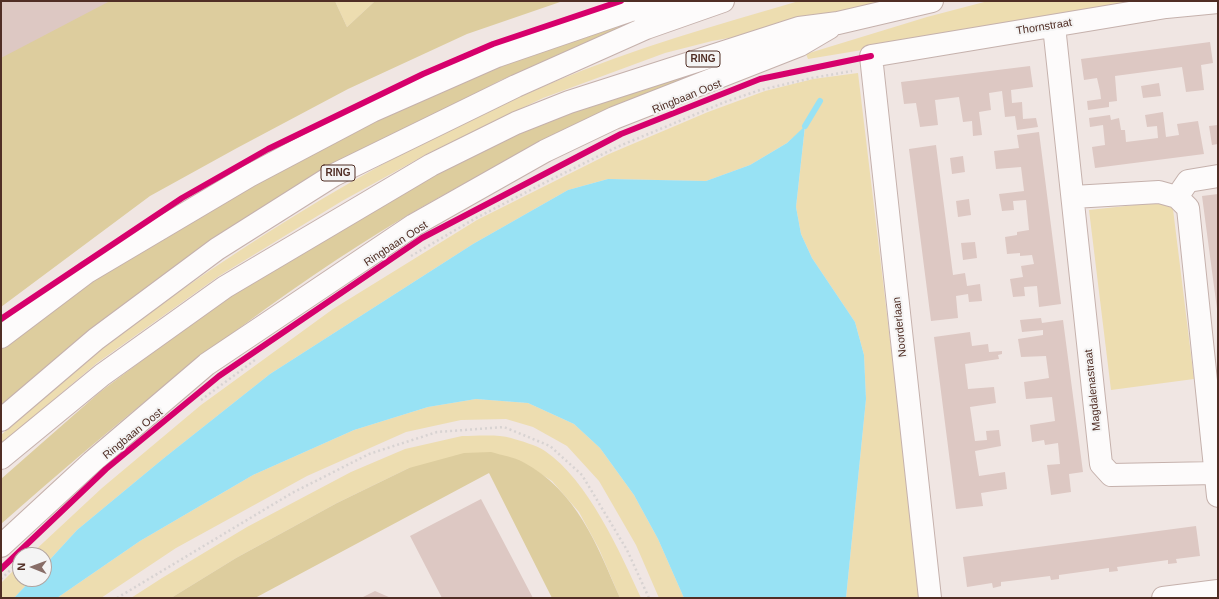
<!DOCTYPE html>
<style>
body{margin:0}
#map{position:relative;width:1219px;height:599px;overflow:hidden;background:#f0e6e3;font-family:Helvetica,sans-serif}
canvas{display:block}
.frame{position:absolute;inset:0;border:2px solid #502e25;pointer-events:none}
.north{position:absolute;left:12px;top:547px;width:40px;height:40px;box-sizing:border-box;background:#f4f4f4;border:1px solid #b2a5a1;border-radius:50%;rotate:271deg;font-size:11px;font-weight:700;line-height:16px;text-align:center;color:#502e25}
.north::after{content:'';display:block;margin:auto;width:14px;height:18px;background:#886e68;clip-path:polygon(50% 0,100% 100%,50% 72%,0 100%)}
</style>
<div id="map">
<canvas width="1219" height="599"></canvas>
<div class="frame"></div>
<div class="north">N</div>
</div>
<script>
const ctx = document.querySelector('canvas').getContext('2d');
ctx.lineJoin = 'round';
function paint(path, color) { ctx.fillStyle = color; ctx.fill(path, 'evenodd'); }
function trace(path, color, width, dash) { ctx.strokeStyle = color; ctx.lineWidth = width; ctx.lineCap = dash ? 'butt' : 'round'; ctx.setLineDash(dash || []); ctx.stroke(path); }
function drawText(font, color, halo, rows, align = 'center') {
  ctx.font = font + ' Helvetica,sans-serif'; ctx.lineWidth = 4; ctx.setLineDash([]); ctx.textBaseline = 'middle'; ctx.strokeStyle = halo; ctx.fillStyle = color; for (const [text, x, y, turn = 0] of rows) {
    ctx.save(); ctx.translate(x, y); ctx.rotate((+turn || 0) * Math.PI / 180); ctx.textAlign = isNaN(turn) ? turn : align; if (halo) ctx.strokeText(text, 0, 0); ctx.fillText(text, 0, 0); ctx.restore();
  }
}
paint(new Path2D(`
 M335 1H375L347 27Z
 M799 1H891L791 27 712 41 665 53 543 98 427 154 342 201 219 276 97 363 1 444V435C36 405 70 373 106 345 244 241 394 148 554 82 634 48 717 25 799 1Z
 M988 1H1178L1097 11 808 59 806 54 927 17Z
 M858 73 921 598H846L866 399 864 355 855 322 812 258 801 234 796 207 805 127 787 143 750 165 706 181 608 179 568 190 473 244 270 374 164 458 77 530 44 566V555H30L102 488 201 405 333 309 477 220 609 154 708 112 765 91 813 79Z
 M1172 201 1194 379 1111 390 1089 210Z
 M476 399 528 403 574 424 600 448 634 495 658 539 684 598H659L636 545 599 481 567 446 533 427 506 419 461 420 406 432 307 476 176 548 101 598H57L140 541 253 475 354 430 428 407Z
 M462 436C476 436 498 434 511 438 521 441 536 445 545 451 588 480 620 552 641 598H620L599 549 579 512 552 481 522 462 409 468 337 503 236 558 171 598H131L162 578 247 527 351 472 405 449Z
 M20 564V579H32L14 598H1V583Z`), '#edddb0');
paint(new Path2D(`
 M96 1H335L347 27 375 1H563L467 34 348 89 237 148 150 196 1 307V51Z
 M640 18 641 25 501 80 412 127 1 410V346L108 270 340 133 497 63Z
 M697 72C582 124 467 176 361 244 232 326 115 424 1 524V479L100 392 240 287 434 171 551 118Z
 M491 452C501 455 514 457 523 462 577 491 597 545 620 598H552L489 473 255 598H171L236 558 337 503 409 468 464 453Z`), '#ddcd9e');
paint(new Path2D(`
 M805 126 796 207 801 234 812 258 855 322 864 355 866 399 846 598H684L658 539 634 495 600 448 574 424 528 403 476 399 428 407 354 430 253 475 140 541 57 598H14L32 579H44V566L77 530 164 458 270 374 473 244 568 190 608 179 706 181 750 165 787 143Z`), '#98e2f4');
trace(new Path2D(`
 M805 126 820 101`), '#98e2f4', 6);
paint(new Path2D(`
 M1 1H110L1 58Z
 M1210 42 1213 63 1201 65 1204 90 1186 92 1182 67 1115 76 1117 101 1109 102V107L1088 110 1087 101 1101 99 1100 91 1097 78 1084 80 1081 59Z
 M1030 66 1033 87 1011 90 1012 103 1022 102 1023 119 1036 118 1038 127 1017 130 1015 116 1005 117 1002 91 989 93 991 110 979 112 982 135 973 136 972 121 963 122 959 97 935 100 938 125 920 127 916 103 904 104 901 82Z
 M1159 83 1161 96 1143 98 1141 86Z
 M1163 112 1166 137 1179 135 1177 124 1198 121 1204 154 1095 168 1092 147 1105 145 1103 125 1090 127 1089 118 1110 115 1111 120 1119 118 1121 130H1125L1126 142 1158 138 1157 126 1147 127 1145 115Z
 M1218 125V144L1212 145 1209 126Z
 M1039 132 1061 304 1039 307 1037 286 1024 287 1025 296 1013 297 1010 279 1023 277 1021 266 1034 264 1032 255 1020 256V253L1007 254 1006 246 1005 237 1017 235V232L1029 230 1026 200 1013 201 1014 210 1002 211 999 194 1024 191 1021 167 996 169 994 151 1019 148 1017 135Z
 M936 145 953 275 965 273 967 286 980 284 982 301 969 302 968 294 956 296 958 318 931 321 909 149Z
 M963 156 965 172 952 174 950 158Z
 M1218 194V309H1217L1202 196Z
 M969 199 971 215 958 217 956 201Z
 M975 242 977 258 963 260 961 243Z
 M1041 318 1042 323 1063 320 1083 472 1069 474 1071 492 1051 495 1047 465 1060 464 1058 443 1045 445 1044 440 1032 442 1030 425 1055 421 1052 397 1026 399 1024 382 1049 378 1046 356 1021 357 1018 339 1043 335V330L1022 332 1020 320Z
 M970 332 972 346 988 344 989 352 1002 351V354L998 355 999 359 965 364 968 389 994 387 996 403 970 407 975 441 987 440 986 431 999 430 1001 446 975 451 979 476 1005 472 1007 489 981 493 983 506 956 509 934 337Z
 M481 499 511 556 533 598H442L410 536Z
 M1196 526 1200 556 1176 559 1177 563 1168 564V560L1117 567 1118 571 1109 572V568L1059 575V579L1051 580 1050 576 1001 582V586L993 588 992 583 967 587 963 557Z
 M375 591 391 598H361Z`), '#ddc8c3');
const minor = new Path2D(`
 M1054 26 1101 464 1111 475 1216 473
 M1073 197 1159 192 1177 197 1188 208 1218 496
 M1177 197 1188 181 1218 176
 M930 598 871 56 1166 7 1218 2
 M1163 598 1218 591`);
const major = new Path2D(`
 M1 337 87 272 249 176 372 111 497 56 631 10 688 5
 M1 420 96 339 217 249 334 175 516 86 646 28 723 1
 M1 458 102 375 225 287 431 165 516 123 569 102 799 28 838 23 932 1
 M1 546 92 462 207 364 414 225 545 151 614 118 800 45 829 28`);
trace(minor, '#c5b1ac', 24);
trace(major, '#c5b1ac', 24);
trace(new Path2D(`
 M411 256 476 218 546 182 617 147 725 102 760 90 812 78 852 71
 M201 400 255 360
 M1 579 18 563
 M117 598 292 493 369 454 437 432 504 427 550 446 582 475 627 550 649 598`), '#d8d3d2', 2.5, [2, 3]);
trace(minor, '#fdfbfb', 22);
trace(major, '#fdfbfb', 22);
trace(new Path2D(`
 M1 319 182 198 268 149 423 74 493 44 621 1
 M1 569 106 469 219 376 422 238 621 134 760 79 871 56`), '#d6006c', 6);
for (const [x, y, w] of [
 [703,59,34],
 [338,173,34]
]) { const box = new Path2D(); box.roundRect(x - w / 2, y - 8, w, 16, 3); ctx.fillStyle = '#f4f4f4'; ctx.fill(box); trace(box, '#502e25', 1); }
drawText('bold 10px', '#502e25', null, [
 ["RING",703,59],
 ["RING",338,173]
]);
drawText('11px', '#502e25', '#f4f4f4', [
 ["Thornstraat",1044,27,-9],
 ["Ringbaan Oost",687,97,-22],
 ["Ringbaan Oost",396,244,-33],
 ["Noorderlaan",900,327,-96],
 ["Magdalenastraat",1093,390,-96],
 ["Ringbaan Oost",133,434,-39]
]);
</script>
